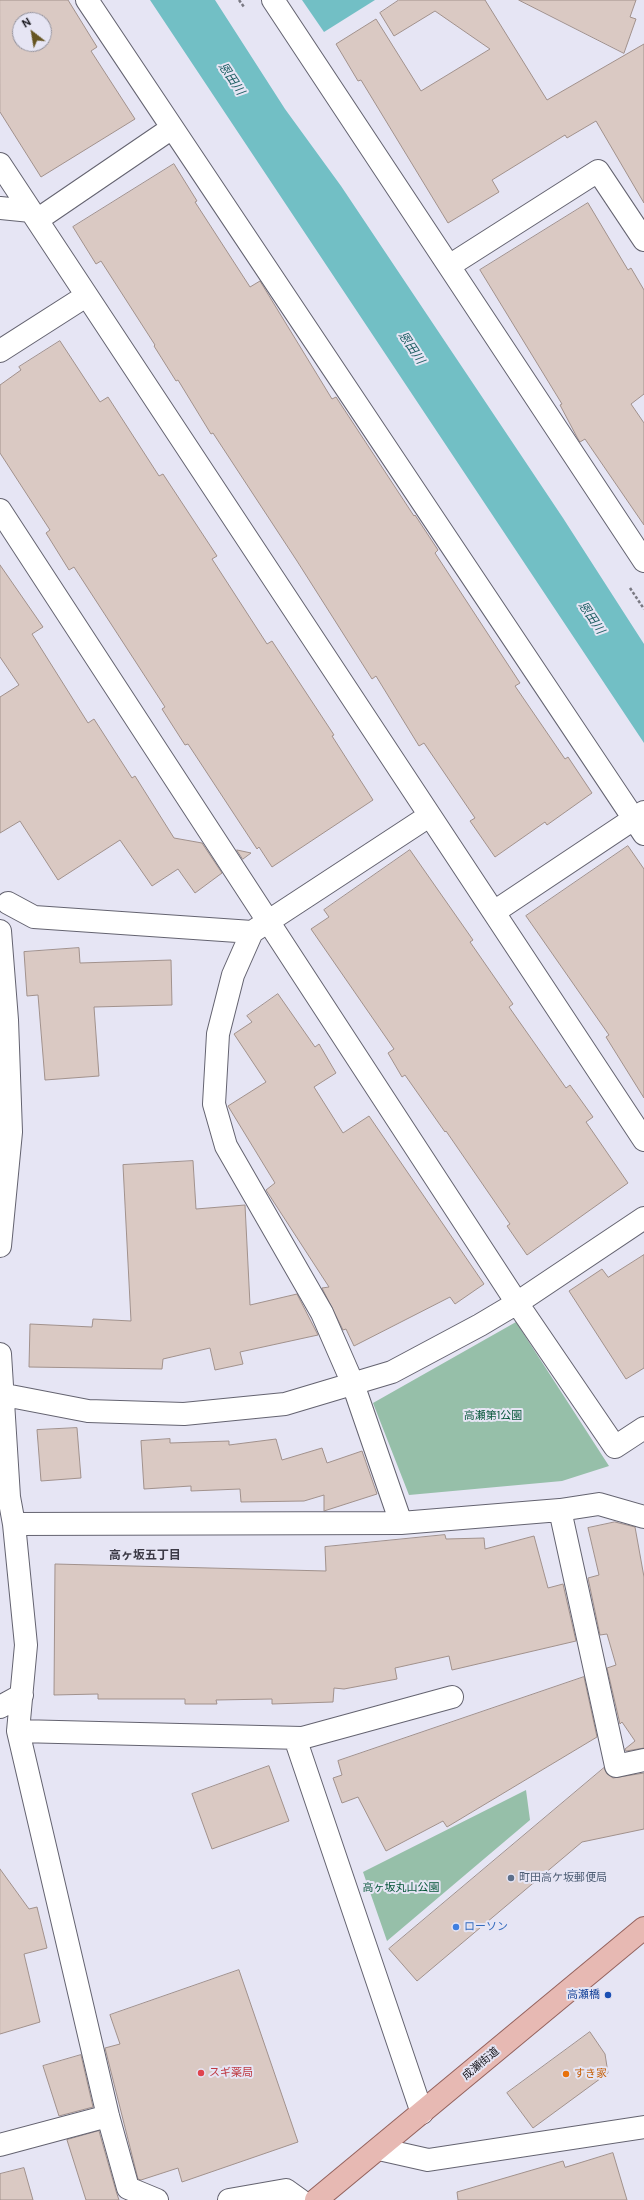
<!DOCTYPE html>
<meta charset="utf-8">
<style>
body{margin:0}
#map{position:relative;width:644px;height:2200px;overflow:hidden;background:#e6e5f4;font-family:"DM Sans",sans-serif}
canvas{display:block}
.north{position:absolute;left:12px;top:12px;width:40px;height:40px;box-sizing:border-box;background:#e6e5f4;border:1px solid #94939e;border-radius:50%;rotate:329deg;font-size:11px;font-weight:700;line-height:16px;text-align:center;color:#18171d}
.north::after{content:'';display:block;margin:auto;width:14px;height:18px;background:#652;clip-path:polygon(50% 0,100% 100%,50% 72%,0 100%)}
</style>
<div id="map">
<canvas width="644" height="2200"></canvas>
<div class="north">N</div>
</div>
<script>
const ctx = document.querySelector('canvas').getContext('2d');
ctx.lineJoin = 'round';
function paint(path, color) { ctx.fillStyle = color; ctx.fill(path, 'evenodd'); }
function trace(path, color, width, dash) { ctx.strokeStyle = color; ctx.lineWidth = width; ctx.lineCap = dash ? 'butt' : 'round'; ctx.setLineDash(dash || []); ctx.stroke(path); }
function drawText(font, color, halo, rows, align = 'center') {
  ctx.font = font + ' "DM Sans","Noto Sans JP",sans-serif'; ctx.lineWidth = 4; ctx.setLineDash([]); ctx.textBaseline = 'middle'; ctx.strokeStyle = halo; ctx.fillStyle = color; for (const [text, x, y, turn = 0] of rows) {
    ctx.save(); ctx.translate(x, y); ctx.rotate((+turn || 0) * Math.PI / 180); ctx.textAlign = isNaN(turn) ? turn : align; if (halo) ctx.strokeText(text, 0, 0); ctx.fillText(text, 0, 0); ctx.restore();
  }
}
paint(new Path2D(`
 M516 1322 609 1466 562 1481 409 1495 373 1403Z
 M526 1790 530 1820 387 1941 363 1872Z`), '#96bfa9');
paint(new Path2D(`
 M150 0H215L285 109 341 186 563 518 644 644V743Z
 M302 0H375L324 32Z`), '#72bfc5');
const building = new Path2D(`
 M0 0H68L97 47 91 51 135 119 41 177 0 112ZM20 20H44V44H20Z
 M399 0H485L547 100 644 44V203L596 121 567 138 565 135 492 180 499 192 448 223 361 80 358 81 336 44 376 19 421 91 490 49 435 11 394 36 380 13Z
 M519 0H636L630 17 636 19 624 53Z
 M174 164 197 201 195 202 250 287 260 281 332 399 336 397 414 516 415 515 438 550 435 553 520 683 515 686 565 759 568 757 592 793 547 825 545 822 495 857 470 821 475 818 424 743 419 746 376 676 372 679 297 561 213 433 211 434 178 380 176 381 154 346 155 345 101 261 96 264 73 227Z
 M588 203 628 270 631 268 644 290V394L631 404 644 423V525L585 439 580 442 578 439 560 405 562 404 480 270Z
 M60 341 100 402 108 397 159 476 163 474 217 556 212 559 267 644 272 641 334 735 332 736 373 800 272 867 259 847 257 849 188 744 185 745 162 709 165 707 74 567 69 570 46 533 50 530 0 453V385L21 370 19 367Z
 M0 565 43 627 32 634 88 723 94 719 132 778 135 776 174 838 202 843 222 873 195 893 178 869 152 886 120 840 58 880 20 821 0 833V697L19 685 0 657Z
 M628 846 644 869V1098L606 1037 609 1035 526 916Z
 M237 850 251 853 243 859Z
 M410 850 473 940 470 942 513 1004 509 1007 566 1088 570 1085 593 1117 586 1122 628 1183 527 1255 507 1226 510 1224 446 1131 445 1132 405 1075 402 1077 388 1053 394 1049 311 929 329 917 324 910Z
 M79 948 80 963 171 960 172 1005 94 1007 99 1076 45 1080 38 995 27 996 24 952Z
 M278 994 315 1047 319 1044 336 1073 314 1087 343 1133 369 1116 484 1284 455 1304 450 1297 354 1346 346 1329 343 1330 322 1288 329 1287 266 1190 275 1183 228 1106 266 1082 234 1034 252 1022 247 1016Z
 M193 1161 196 1209 245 1205 250 1305 297 1294 318 1335 240 1352 243 1364 215 1370 210 1348 163 1359 162 1369 29 1367 30 1324 92 1327 93 1319 131 1321 123 1165Z
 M644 1255V1368L626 1379 569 1291 602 1269 608 1277Z
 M77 1428 81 1478 41 1481 37 1430Z
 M170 1439V1443L229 1441V1445L276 1439 282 1460 322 1448 327 1463 362 1451 377 1494 324 1511V1495L304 1501 241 1502 240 1489 191 1491V1486L144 1489 141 1441Z
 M615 1522 635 1527 644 1577V1748L626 1751 625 1749 635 1741 622 1722 620 1724 607 1668 616 1665 607 1634 600 1635 588 1578 599 1575 588 1528Z
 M445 1535 446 1539 484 1538 485 1549 534 1536 548 1588 563 1584 576 1641 452 1670 449 1656 395 1668 397 1679 344 1689 334 1688 333 1702 272 1704V1699L216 1700 217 1704H185V1699H98V1694L54 1695 55 1564 326 1571 325 1547Z
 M584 1677 597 1737 447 1827 443 1821 386 1851 358 1797 342 1803 333 1778 342 1775 338 1761Z
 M269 1766 289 1821 212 1849 192 1794Z
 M604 1768 607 1774 613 1778 644 1773V1829L582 1842 417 1981 389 1949Z
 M0 1869 29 1909 37 1907 47 1948 24 1954 40 2022 0 2034Z
 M239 1970 298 2142 182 2182 178 2168 141 2180 138 2179 105 2048 120 2044 110 2015Z
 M590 2032 605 2054 608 2073 533 2128 507 2093Z
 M81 2055 93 2107 59 2116 43 2066Z
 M99 2131 116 2191 119 2200H86L67 2140Z
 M613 2153 627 2200H458L457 2192 563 2161 565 2167Z
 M24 2168 33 2200H0V2174Z`);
paint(building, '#dac9c3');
trace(building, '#a1918c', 1);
const minor = new Path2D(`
 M87 0 644 834
 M273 0 644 561
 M0 164 644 1140
 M0 208 31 211
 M37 220 172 128
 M449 266 598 171 644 240
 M0 351 86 296
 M0 510 517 1303 615 1447 644 1428
 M8 903 34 917 252 932 429 816
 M494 912 644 812
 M0 931 7 1020 11 1132 0 1246
 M252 932 233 975 218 1034 214 1104 226 1146 322 1313 353 1384 401 1523
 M0 1354 9 1497 14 1524 26 1645 18 1731 108 2116 128 2188 157 2200
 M0 1394 88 1411 184 1414 285 1404 392 1372 480 1325 517 1303 644 1218
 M560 1510 599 1504 644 1517
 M14 1524 401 1523 560 1510 616 1766 644 1760
 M0 1707 22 1695
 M18 1731 302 1738 452 1697
 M295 1738 422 2113
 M0 2145 108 2116
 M379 2149 428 2160 644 2127
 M229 2200 286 2190 300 2200`);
const major = new Path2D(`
 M316 2200 644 1928`);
trace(minor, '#646370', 24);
trace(major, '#94625d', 24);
trace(new Path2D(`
 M239 0 244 7
 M630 588 644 609`), '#797882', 2.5, [3, 2]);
trace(minor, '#fff', 22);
trace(major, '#e7b9b3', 22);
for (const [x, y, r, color] of [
 [511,1878,4,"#5c6f8a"],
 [456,1927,4,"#3f7fe0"],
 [608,1995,4,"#1a4fb4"],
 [201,2073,4,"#e0444e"],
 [566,2074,4,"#e8710a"]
]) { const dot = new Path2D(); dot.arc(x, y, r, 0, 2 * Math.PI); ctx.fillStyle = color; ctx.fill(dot); trace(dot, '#e6e5f4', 1.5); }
drawText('11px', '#055538', '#e6e5f4', [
 ["高瀬第1公園",493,1416],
 ["高ヶ坂丸山公園",401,1888]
]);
drawText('11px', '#4e5e75', '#e6e5f4', [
 ["町田高ケ坂郵便局",519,1878]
], 'left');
drawText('11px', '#366cbe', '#e6e5f4', [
 ["ローソン",464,1927]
], 'left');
drawText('11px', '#164399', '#e6e5f4', [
 ["高瀬橋",600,1995]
], 'right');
drawText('11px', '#18171d', '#e6e5f4', [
 ["成瀬街道",481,2064,-40]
]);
drawText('11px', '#be3a42', '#e6e5f4', [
 ["スギ薬局",209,2073]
], 'left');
drawText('11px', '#c56008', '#e6e5f4', [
 ["すき家",574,2074]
], 'left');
drawText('italic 12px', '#1d5f63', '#e6e5f4', [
 ["恩田川",231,79,56],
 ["恩田川",411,348,56],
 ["恩田川",591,618,56]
]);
drawText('bold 12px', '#3c3a46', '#e6e5f4', [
 ["高ヶ坂五丁目",145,1556]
]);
</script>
